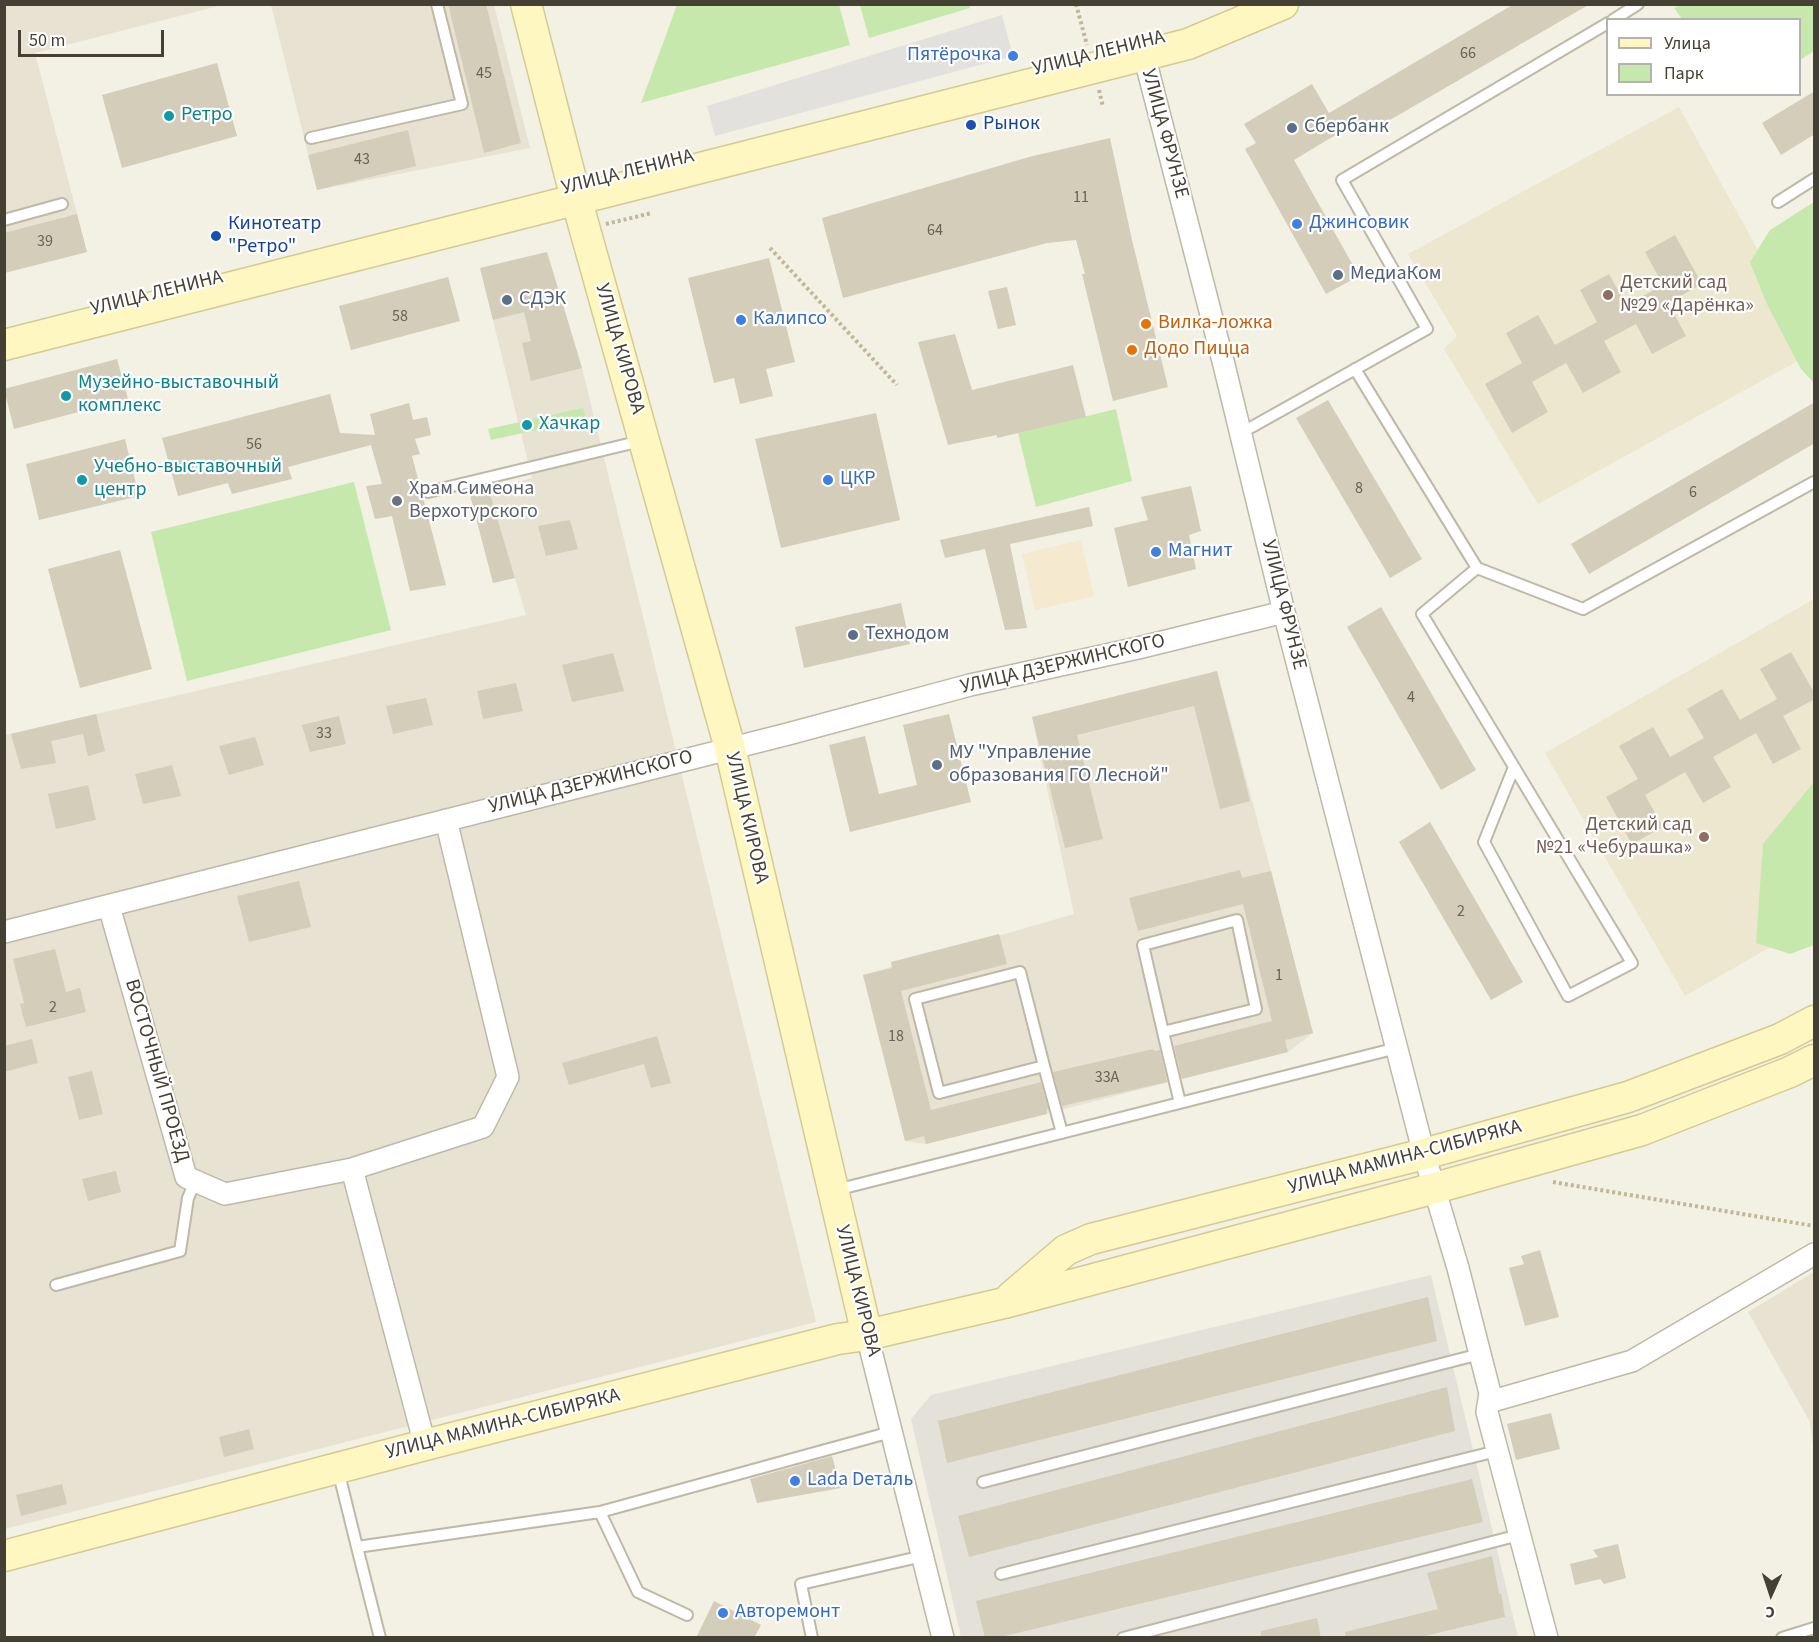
<!DOCTYPE html>
<meta charset="utf-8">
<style>
body{margin:0}
#map{position:relative;width:1819px;height:1642px;overflow:hidden;background:#f3f0e4;font-family:"Source Sans 3",sans-serif}
canvas{display:block}
.frame{position:absolute;inset:0;border:6px solid #454034;pointer-events:none}
.legend{position:absolute;left:1606px;top:18px;width:195px;height:78px;box-sizing:border-box;background:#fff;border:2px solid #b5b3ae;margin:0;padding:8px 10px;list-style:none;font-size:18px;color:#454034}
.legend li{display:flex;align-items:center;gap:12px;height:30px}
.legend b{width:30px;border:2px solid #b5b3ae}
.north{position:absolute;left:1741px;top:1564px;width:60px;height:60px;-webkit-text-stroke:4px #fff;paint-order:stroke;rotate:183deg;font-size:16px;font-weight:700;line-height:24px;text-align:center;color:#454034}
.north::after{content:'';display:block;margin:auto;width:21px;height:27px;background:#454034;clip-path:polygon(50% 0,100% 100%,50% 72%,0 100%)}
.scale{position:absolute;left:18px;top:30px;width:146px;height:27px;box-sizing:border-box;border:3px solid #454034;border-top:0;padding-left:8px;font-size:18px;line-height:21px;white-space:nowrap;color:#454034;-webkit-text-stroke:4px #fff;paint-order:stroke}
</style>
<div id="map">
<canvas width="1819" height="1642"></canvas>
<div class="frame"></div>
<ul class="legend">
<li><b style="height:8px;background:#fff7c2"></b>Улица</li>
<li><b style="height:16px;background:#c6e8ac"></b>Парк</li>
</ul>
<div class="north">С</div>
<div class="scale">50 m</div>
</div>
<script>
const ctx = document.querySelector('canvas').getContext('2d');
ctx.lineJoin = 'round';
function paint(path, color) { ctx.fillStyle = color; ctx.fill(path, 'evenodd'); }
function trace(path, color, width, dash) { ctx.strokeStyle = color; ctx.lineWidth = width; ctx.lineCap = dash ? 'butt' : 'round'; ctx.setLineDash(dash || []); ctx.stroke(path); }
function drawText(font, color, halo, rows, align = 'center') {
  ctx.font = font + ' "Source Sans 3",sans-serif'; ctx.lineWidth = 4.5; ctx.setLineDash([]); ctx.textBaseline = 'middle'; ctx.strokeStyle = halo; ctx.fillStyle = color; for (const [text, x, y, turn = 0] of rows) {
    ctx.save(); ctx.translate(x, y); ctx.rotate((+turn || 0) * Math.PI / 180); ctx.textAlign = isNaN(turn) ? turn : align; if (halo) ctx.strokeText(text, 0, 0); ctx.fillText(text, 0, 0); ctx.restore();
  }
}
paint(new Path2D(`
 M5 5H222L35 53 87 252 5 273Z
 M271 5H494L530 148 317 190Z
 M547 252 582 368 816 1322 5 1529V735L526 615 489 490 532 478 480 268Z
 M1217 671 1271 871 1313 1033 1288 1052 926 1144 905 1141 863 975 1074 914 1032 717Z
 M1814 1272V1453L1810 1422 1748 1312Z`), '#e7e2d2');
paint(new Path2D(`
 M1081 540 1094 596 1035 610 1022 554Z`), '#f5e9cf');
paint(new Path2D(`
 M1431 1275 1518 1637H961L911 1419 931 1395Z`), '#e4e1d9');
paint(new Path2D(`
 M1679 107 1814 352 1538 504 1444 349 1457 336 1408 254Z
 M1814 599V922L1685 996 1545 753Z`), '#ece7ce');
paint(new Path2D(`
 M677 5H839L850 45 641 103Z
 M969 5 970 8 869 38 860 5Z
 M1681 5H1814V51L1800 60V20L1682 19 1674 8Z
 M1814 202V383L1801 369 1767 304 1750 262 1770 230Z
 M583 408 586 419 491 440 488 429Z
 M1116 409 1132 481 1036 507 1018 433Z
 M354 482 391 630 187 681 151 532Z
 M1814 782V945L1790 954 1756 943 1763 844Z`), '#c6e8ac');
paint(new Path2D(`
 M1002 15 1013 56 715 136 707 106Z`), '#e3e1dd');
paint(new Path2D(`
 M448 4H486L521 143 484 153Z
 M1514 4H1590L1364 135 1357 122 1294 160 1359 276 1326 294 1245 149 1256 143 1244 124 1312 84 1329 113Z
 M217 63 237 136 122 168 102 95Z
 M1815 91V134L1781 155 1762 123Z
 M408 130 416 166 317 190 308 155Z
 M1110 138 1132 240 1168 387 1113 401 1082 274H1085L1076 240 1047 243 843 298 822 218 1029 157Z
 M77 214 87 252 4 273V233Z
 M1675 235 1702 284 1668 303 1686 336 1652 354 1636 324 1604 341 1621 372 1583 393 1566 363 1532 382 1548 412 1512 433 1485 384 1522 363 1506 333 1538 315 1555 345 1597 322 1580 290 1609 274 1626 305 1663 285 1645 252Z
 M547 252 582 368 531 381 522 343 531 341 524 312 493 320 480 268Z
 M769 258 795 362 766 369 773 396 740 404 734 378 714 383 688 278Z
 M448 277 460 321 351 350 339 306Z
 M1007 287 1016 325 998 329 988 291Z
 M955 334 972 390 1073 365 1086 417 997 438V435L948 445 918 342Z
 M117 359 128 399 14 429 4 389Z
 M330 394 340 433 375 435 370 414 409 403 413 420 427 417 431 435 415 439 420 454 412 456 446 585 410 591 392 516 375 519 366 486 382 484 371 445 288 467 292 479 232 494 228 483 178 496 162 438Z
 M1328 400 1422 559 1390 578 1296 418Z
 M1815 402V443L1589 574 1571 544Z
 M876 413 900 520 781 548 755 439Z
 M125 439 139 496 39 520 26 464Z
 M1191 486 1201 531 1189 535 1196 569 1128 587 1114 528 1148 520 1141 497Z
 M489 490 515 578 493 583 470 495Z
 M1089 507 1093 526 1010 544 1027 628 1005 630 985 549 945 558 940 540Z
 M570 520 578 549 546 556 538 526Z
 M120 550 152 669 80 688 48 569Z
 M901 603 910 644 804 668 795 627Z
 M1381 607 1476 770 1441 790 1347 627Z
 M1791 652 1815 694V699L1783 716 1801 749 1773 764 1756 733 1713 757 1731 787 1703 803 1685 772 1645 795 1663 827 1632 844 1606 797 1638 779 1619 746 1653 727 1670 757 1704 738 1687 709 1722 689 1740 720 1777 699 1760 669Z
 M613 653 624 691 572 702 562 665Z
 M1217 671 1250 801 1220 809 1194 706 1077 735 1103 839 1065 848 1032 717Z
 M516 683 523 711 483 719 477 691Z
 M426 698 433 725 393 734 386 706Z
 M96 714 105 751 88 756 83 734 51 741 56 763 21 769 11 734Z
 M949 714 971 802 850 832 829 745 865 736 879 794 917 785 903 725Z
 M339 716 346 744 310 752 302 725Z
 M255 737 264 765 229 775 219 746Z
 M172 765 181 796 143 804 135 774Z
 M88 785 96 820 56 829 48 794Z
 M1430 822 1523 982 1491 1000 1399 842Z
 M1240 870 1242 878 1271 871 1313 1033 1285 1040 1288 1052 1182 1079 1174 1046 1272 1021 1243 904 1138 931 1129 898Z
 M299 881 311 927 249 942 237 896Z
 M999 934 1007 964 901 991 931 1110 1041 1082 1048 1109 1046 1110 1047 1114 926 1144 924 1136 905 1141 863 975 892 968 891 962Z
 M55 949 66 992 80 988 86 1012 26 1027 20 1004 24 1003 13 959Z
 M657 1036 671 1083 651 1088 644 1064 569 1085 562 1063Z
 M32 1039 38 1063 4 1072V1046Z
 M1153 1049 1154 1051 1160 1050 1167 1082 1062 1106 1053 1072Z
 M92 1071 103 1114 79 1120 68 1077Z
 M116 1171 121 1192 88 1201 82 1179Z
 M1540 1250 1559 1317 1525 1326 1509 1268 1524 1264 1521 1256Z
 M1428 1297 1437 1341 947 1463 938 1421Z
 M1447 1387 1455 1431 969 1557 958 1516Z
 M1551 1413 1560 1449 1516 1460 1507 1424Z
 M249 1429 254 1449 224 1457 219 1437Z
 M832 1456 841 1488 757 1503 750 1479Z
 M1472 1479 1483 1522 996 1638H985L976 1601Z
 M62 1484 67 1504 21 1516 16 1495Z
 M1618 1544 1626 1578 1604 1584 1600 1579 1575 1585 1570 1564 1598 1557 1593 1550Z
 M1492 1556 1499 1594 1501 1593 1505 1617 1416 1638H1346L1345 1632 1438 1609 1427 1573Z
 M714 1601 761 1625 754 1638H696Z
 M1317 1618 1321 1638H1261V1631Z`), '#d4cdba');
const lane = new Path2D(`
 M1613 20 1638 4
 M311 138 462 104 437 4
 M1778 202 1814 179
 M4 220 62 204
 M1355 369 1477 568 1422 614 1632 963 1568 996 1484 842 1514 767
 M1241 433 1427 329 1342 180 1608 23
 M428 492 641 441
 M1477 568 1583 609 1814 482
 M1163 1032 1143 945 1237 920 1256 1009 1163 1032 1180 1103
 M1044 1066 1020 972 915 999 939 1093 1044 1066 1062 1133
 M836 1190 1397 1048
 M56 1285 180 1251 188 1198 195 1182
 M338 1470 357 1547 600 1512 891 1432
 M983 1482 1480 1354
 M600 1512 638 1592 687 1615
 M357 1547 380 1638
 M1001 1574 1497 1451
 M812 1638 801 1584 923 1556
 M1123 1638 1519 1535
 M1782 1638 1814 1628`);
const street = new Path2D(`
 M1144 55 1224 365 1284 612 1424 1154 1458 1268 1490 1393 1487 1412 1547 1638
 M109 906 186 1177 225 1194 352 1169 425 1445
 M4 932 788 734 970 685 1138 648 1284 612
 M352 1169 483 1127 508 1077 446 820
 M867 1335 943 1638
 M1489 1402 1632 1361 1814 1254`);
const secondary = new Path2D(`
 M526 4 573 187 730 748 867 1335
 M4 345 1188 44 1283 4
 M1011 1297 1066 1250 1091 1239 1424 1154 1628 1097 1780 1039 1814 1021
 M4 1556 425 1445 838 1339 867 1335 1004 1303 1435 1188 1642 1130 1790 1072 1814 1060`);
trace(lane, '#beb9a7', 14);
trace(street, '#beb9a7', 24);
trace(secondary, '#d4ca93', 33);
trace(new Path2D(`
 M1076 4 1087 45
 M1099 90 1103 107
 M606 224 652 213
 M770 248 897 385
 M1553 1182 1814 1226`), '#c0b698', 4, [3, 3]);
trace(lane, '#fff', 10);
trace(street, '#fff', 21);
trace(secondary, '#fff7c2', 30);
for (const [x, y, r, color] of [
 [1013,56,6,"#3f7fe0"],
 [169,116,6,"#0f9aa8"],
 [971,125,6,"#1a4fb4"],
 [1292,128,6,"#5c6f8a"],
 [1297,224,6,"#3f7fe0"],
 [216,236,6,"#1a4fb4"],
 [1338,275,6,"#5c6f8a"],
 [1608,295,6,"#8d6e63"],
 [507,300,6,"#5c6f8a"],
 [741,320,6,"#3f7fe0"],
 [1146,324,6,"#e8710a"],
 [1132,350,6,"#e8710a"],
 [66,396,6,"#0f9aa8"],
 [527,425,6,"#0f9aa8"],
 [82,480,6,"#0f9aa8"],
 [828,480,6,"#3f7fe0"],
 [397,501,6,"#6b7280"],
 [1156,552,6,"#3f7fe0"],
 [853,635,6,"#5c6f8a"],
 [937,765,6,"#5c6f8a"],
 [1704,837,6,"#8d6e63"],
 [795,1481,6,"#3f7fe0"],
 [723,1613,6,"#3f7fe0"]
]) { const dot = new Path2D(); dot.arc(x, y, r, 0, 2 * Math.PI); ctx.fillStyle = color; ctx.fill(dot); trace(dot, '#fff', 2); }
drawText('16px', '#696356', null, [
 ["66",1468,54],
 ["45",484,74],
 ["43",362,160],
 ["11",1081,198],
 ["64",935,231],
 ["39",45,242],
 ["58",400,317],
 ["56",254,445],
 ["8",1359,489],
 ["6",1693,493],
 ["4",1411,698],
 ["33",324,734],
 ["2",1461,912],
 ["1",1279,976],
 ["2",53,1008],
 ["18",896,1037],
 ["33А",1107,1078]
]);
drawText('20px', '#454034', '#fff', [
 ["УЛИЦА ЛЕНИНА",1099,54,-14],
 ["УЛИЦА ФРУНЗЕ",1164,134,75],
 ["УЛИЦА ЛЕНИНА",628,173,-14],
 ["УЛИЦА ЛЕНИНА",157,294,-14],
 ["УЛИЦА КИРОВА",619,349,74],
 ["УЛИЦА ФРУНЗЕ",1283,605,76],
 ["УЛИЦА ДЗЕРЖИНСКОГО",1063,665,-13],
 ["УЛИЦА ДЗЕРЖИНСКОГО",591,783,-14],
 ["УЛИЦА КИРОВА",746,818,77],
 ["ВОСТОЧНЫЙ ПРОЕЗД",156,1071,74],
 ["УЛИЦА МАМИНА-СИБИРЯКА",1405,1158,-15],
 ["УЛИЦА КИРОВА",857,1291,76],
 ["УЛИЦА МАМИНА-СИБИРЯКА",503,1425,-14]
]);
drawText('20px', '#366cbe', '#fff', [
 ["Пятёрочка",1001,56,"right"],
 ["Джинсовик",1309,224],
 ["Калипсо",753,320],
 ["ЦКР",840,480],
 ["Магнит",1168,552],
 ["Lada Dеталь",807,1481],
 ["Авторемонт",735,1613]
], 'left');
drawText('20px', '#0d838f', '#fff', [
 ["Ретро",181,116],
 ["Музейно-выставочный",78,384],
 ["комплекс",78,407],
 ["Хачкар",539,425],
 ["Учебно-выставочный",94,468],
 ["центр",94,491]
], 'left');
drawText('20px', '#164399', '#fff', [
 ["Рынок",983,125],
 ["Кинотеатр",228,225],
 ["\"Ретро\"",228,248]
], 'left');
drawText('20px', '#4e5e75', '#fff', [
 ["Сбербанк",1304,128],
 ["МедиаКом",1350,275],
 ["СДЭК",519,300],
 ["Технодом",865,635],
 ["МУ \"Управление",949,754],
 ["образования ГО Лесной\"",949,777]
], 'left');
drawText('20px', '#785e54', '#fff', [
 ["Детский сад",1620,284],
 ["№29 «Дарёнка»",1620,307],
 ["Детский сад",1692,826,"right"],
 ["№21 «Чебурашка»",1692,849,"right"]
], 'left');
drawText('20px', '#c56008', '#fff', [
 ["Вилка-ложка",1158,324],
 ["Додо Пицца",1144,350]
], 'left');
drawText('20px', '#5b616d', '#fff', [
 ["Храм Симеона",409,490],
 ["Верхотурского",409,513]
], 'left');
</script>
